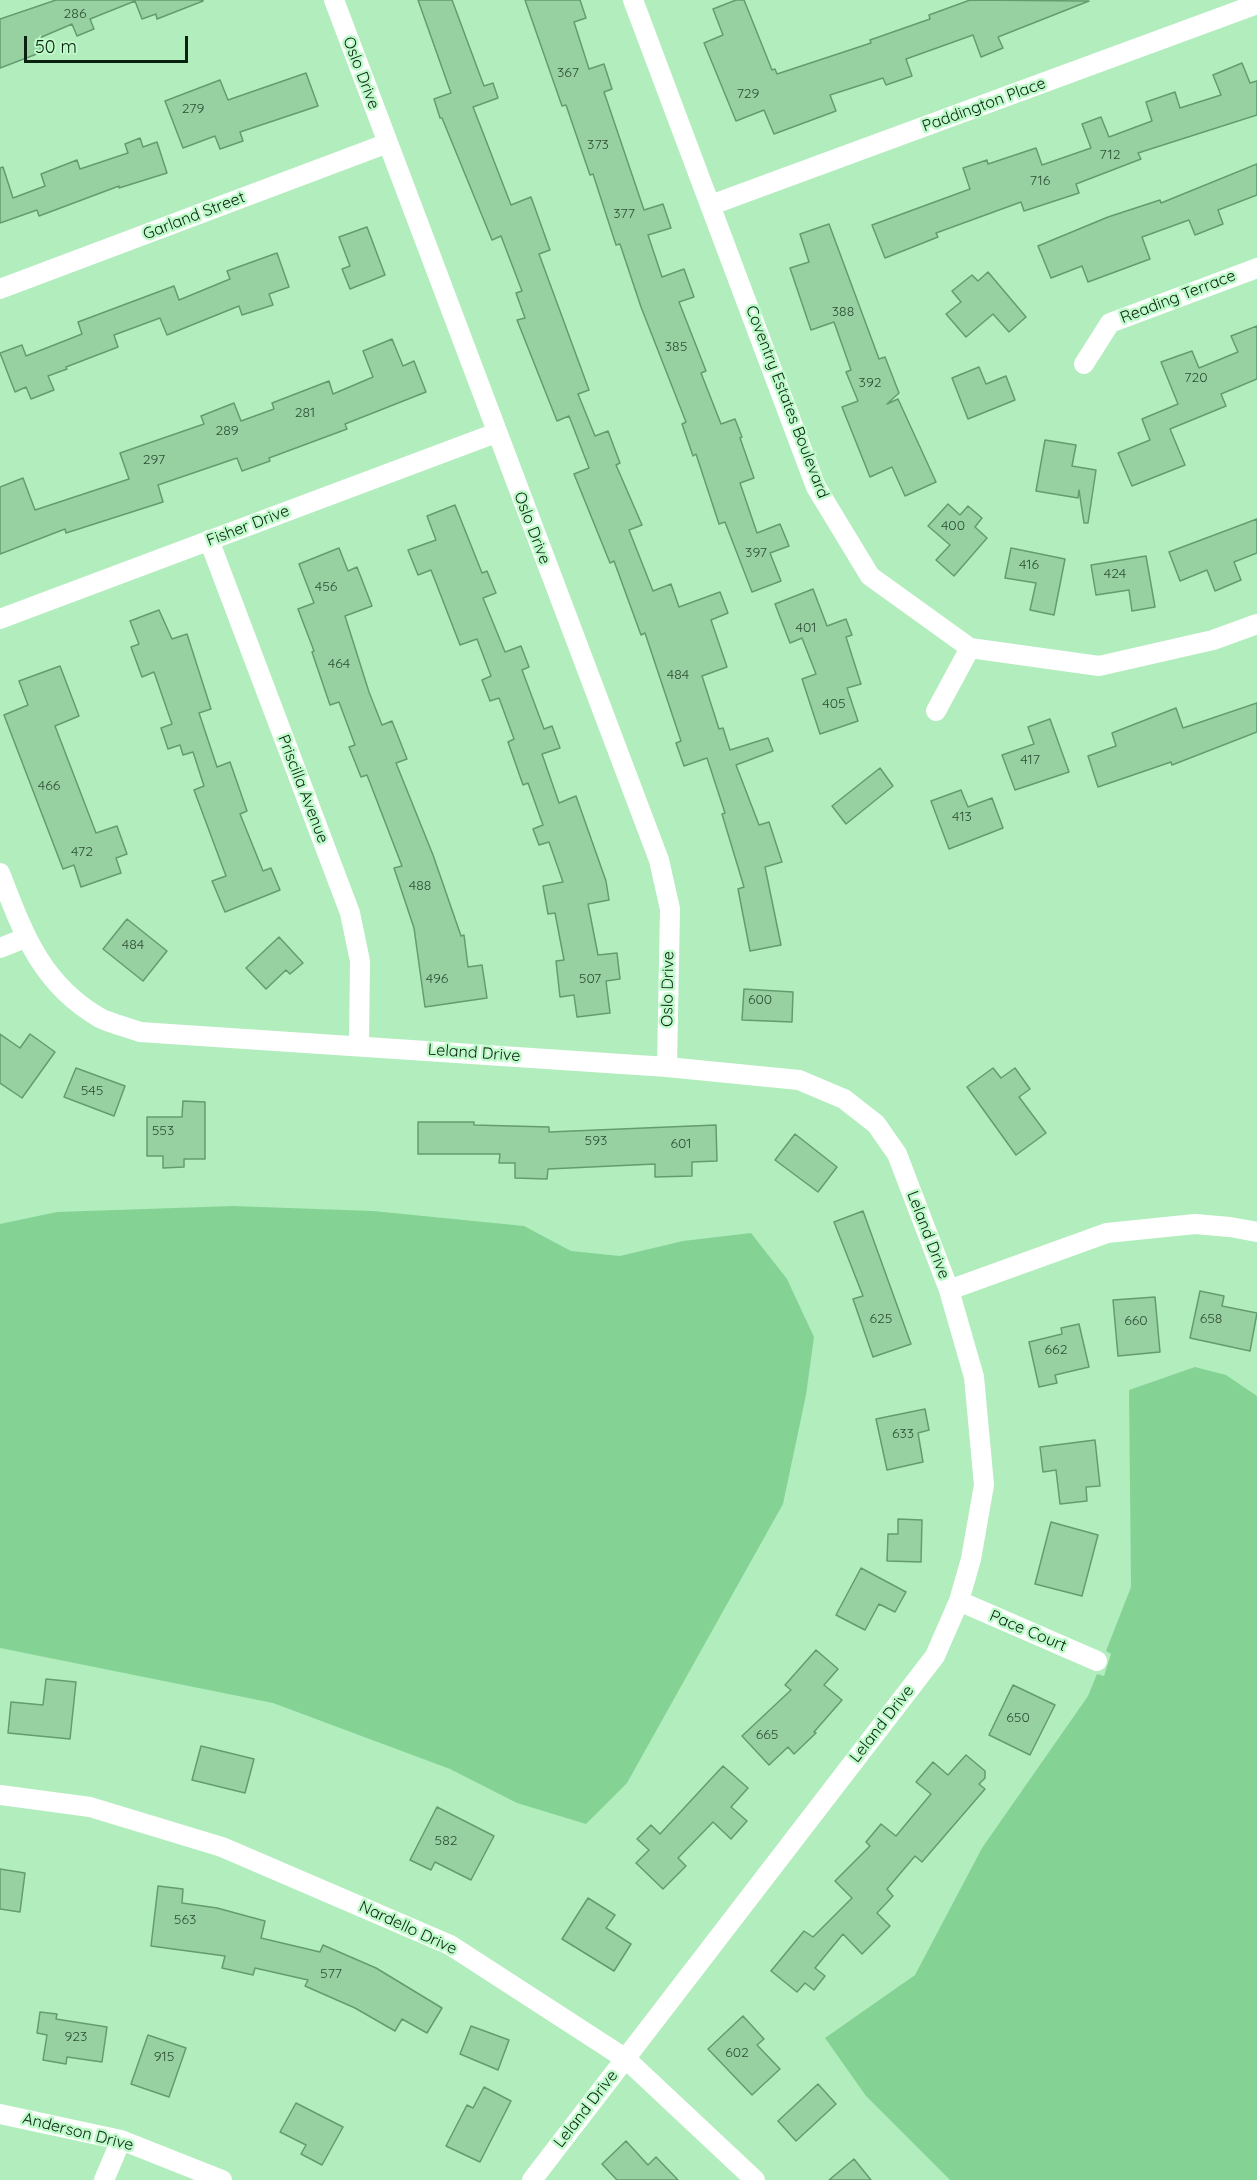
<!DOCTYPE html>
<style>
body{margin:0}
#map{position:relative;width:1257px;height:2180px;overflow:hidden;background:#b2edbd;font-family:Quicksand,sans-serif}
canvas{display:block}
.scale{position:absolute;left:24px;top:36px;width:164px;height:27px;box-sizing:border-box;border:3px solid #0a2110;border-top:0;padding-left:8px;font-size:18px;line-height:21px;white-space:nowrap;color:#0a2110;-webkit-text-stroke:4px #bffbca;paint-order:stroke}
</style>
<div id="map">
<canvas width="1257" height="2180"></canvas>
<div class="scale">50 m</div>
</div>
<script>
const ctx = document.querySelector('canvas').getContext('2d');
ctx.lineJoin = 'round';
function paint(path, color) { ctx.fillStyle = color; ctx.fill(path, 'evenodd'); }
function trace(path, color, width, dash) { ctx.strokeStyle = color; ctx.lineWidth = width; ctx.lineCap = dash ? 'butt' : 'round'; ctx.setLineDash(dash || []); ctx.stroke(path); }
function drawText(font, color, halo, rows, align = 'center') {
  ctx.font = font + ' Quicksand,sans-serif'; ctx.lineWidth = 5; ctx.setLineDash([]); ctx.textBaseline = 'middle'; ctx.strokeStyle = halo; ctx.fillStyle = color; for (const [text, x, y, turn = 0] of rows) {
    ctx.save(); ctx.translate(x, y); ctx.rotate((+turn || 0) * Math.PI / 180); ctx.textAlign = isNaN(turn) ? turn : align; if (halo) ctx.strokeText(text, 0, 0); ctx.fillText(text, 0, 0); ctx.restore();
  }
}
paint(new Path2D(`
 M233 1206 373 1211 524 1226 571 1251 620 1256 683 1241 751 1233 787 1279 814 1337 806 1395 783 1504 627 1783 586 1824 517 1803 450 1769 273 1703 0 1648V1224L57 1212Z
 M1195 1367 1226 1375 1257 1396V2180H950L866 2096 825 2038 915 1975 982 1848 1088 1696 1097 1674 1104 1676 1111 1654 1106 1651 1131 1587 1129 1390Z`), '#84d395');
const building = new Path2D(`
 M56 0H203V1L157 19 156 14 142 19 135 1 90 19 94 29 77 36 72 24 37 39 42 52 0 68V19Z
 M418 0H452L484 86 493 83 498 98 473 107 511 205 531 197 550 250 539 254 589 390 578 394 595 436 608 431 620 463 616 465 642 525 629 530 653 591 671 584 679 607 720 592 728 613 711 620 727 667 702 676 719 729 723 728 730 750 768 738 773 751 736 765 759 825 769 822 782 862 765 867 781 945 750 951 738 889 744 887 722 814 725 813 707 758 684 766 676 743 681 741 645 633 641 635 614 561 610 563 574 474 589 468 569 416 557 421 517 320 525 318 516 293 522 291 501 236 492 240 442 118H440L434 99 451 93Z
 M525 0H580L586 18 574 22 589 69 604 64 612 89 604 92 644 210 663 204 671 228 648 235 662 277 684 269 694 297 679 302 706 371 701 373 721 424 735 419 742 437 740 438 754 478 740 483 757 533 780 524 789 546 770 553 781 581 752 592 725 522 719 524 696 454 693 456 682 424 686 422 641 307 620 244 616 245 593 174 590 175 566 105 562 106Z
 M736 0H744L772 70 775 69 777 74 871 43 870 40 930 19 929 15 970 0 1089 1 998 37 1003 48 981 57 973 35 906 59 912 76 886 85 883 78 830 95 836 111 774 134 764 110 736 121 704 43 723 35 713 9Z
 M1242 63 1250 83 1257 81V115L1138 153 1141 159 1076 184 1079 193 1024 211 1021 202 936 233 938 237 885 258 872 225 970 189 963 168 987 160 988 164 1036 148 1042 165 1091 148 1082 124 1101 117 1109 137 1152 121 1146 102 1175 92 1180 108 1221 95 1213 75Z
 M306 73 318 106 240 132 243 141 220 149 215 136 183 148 165 101 220 80 228 100Z
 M140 138 143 147 157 142 167 173 119 188V186L39 216 37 210 0 223V168L3 167 13 198 45 186 41 174 77 160 80 169 128 153 125 144Z
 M1257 164V195L1218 210 1223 224 1195 235 1189 220 1142 237 1150 259 1088 282 1082 266 1051 278 1038 246 1108 217 1160 200 1161 203Z
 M829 224 879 359 885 357 899 393 887 404 898 399 936 482 905 496 892 467 870 477 842 407 858 401 846 372 851 370 834 322 811 330 790 268 809 262 800 234Z
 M367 227 385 275 350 289 342 269 350 266 339 237Z
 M277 253 289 287 269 294 273 305 242 315 239 306 167 335 160 318 114 335 118 347 66 367 67 369 48 376 54 390 31 399 26 387 15 392 0 353 22 345 26 356 82 334 78 322 174 286 179 300 230 279 227 271Z
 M988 272 1026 317 1009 332 993 314 966 337 946 314 961 302 952 291 972 275 978 281Z
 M1257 326V379L1221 394 1226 406 1170 429 1185 465 1132 486 1118 453 1150 440 1142 419 1178 404 1161 362 1192 351 1199 368 1238 352 1231 336Z
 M392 339 403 366 414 361 426 392 345 424 347 429 269 458 270 461 242 471 237 458 158 485 163 502 66 533 65 529 0 554V487L23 478 35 510 129 479 120 453 204 424 201 416 234 403 241 421 274 409 272 403 329 381 333 394 373 377 363 351Z
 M979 367 986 384 1006 376 1015 400 968 419 952 378Z
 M1045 440 1076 445 1072 466 1096 470 1088 523H1084L1079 490 1078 498 1036 491Z
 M948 504 960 515 968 506 982 518 975 527 987 538 954 576 936 560 950 545 928 526Z
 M455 505 482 573 487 571 496 593 483 598 505 652 521 646 529 667 522 670 544 729 552 726 560 748 542 754 559 803 576 796 606 881 609 900 588 904 598 955 617 953 620 979 606 981 610 1013 577 1017 574 995 560 997 556 961 564 960 555 913 548 914 543 886 563 882 549 842 539 845 533 829 543 825 528 783 523 785 508 742 514 739 499 698 490 701 482 680 491 676 477 639 460 645 431 570 418 575 408 550 436 540 427 516Z
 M1257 519V553L1234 562 1241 580 1215 591 1207 570 1180 581 1169 552Z
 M339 548 348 571 357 567 372 606 345 616 369 692 382 725 392 721 407 759 396 763 433 855 461 936 464 935 468 967 482 965 487 998 425 1007 414 928 394 868 402 866 367 775 361 777 349 747 355 745 339 702 330 705 312 652 314 651 298 609 314 603 299 564Z
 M1011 548 1065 559 1054 615 1030 610 1036 583 1005 578Z
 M1146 556 1155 607 1132 611 1129 590 1096 595 1091 565Z
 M813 589 827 626 846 619 852 635 846 637 861 684 847 688 858 721 820 734 802 679 816 674 802 638 790 643 775 604Z
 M159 610 172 639 187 634 211 709 199 713 217 767 230 762 247 811 240 814 263 871 271 868 280 890 225 912 212 881 226 876 194 790 204 786 193 752 183 755 180 745 168 749 161 728 172 724 154 672 142 677 131 647 139 644 130 621Z
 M60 666 79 716 55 726 96 833 117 826 127 854 116 858 121 873 81 887 74 865 63 869 4 715 28 705 19 681Z
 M1257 703V732L1172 765 1171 762 1098 787 1088 756 1116 746 1112 733 1176 708 1183 728Z
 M1050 719 1069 772 1015 790 1002 755 1034 744 1028 727Z
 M880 768 893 786 846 824 832 806Z
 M961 790 968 807 992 798 1003 828 949 849 931 801Z
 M127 919 167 951 143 981 103 949Z
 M279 937 303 963 290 974 286 970 266 989 246 968Z
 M744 989 793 992 792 1022 742 1020Z
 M0 1034 20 1048 30 1034 55 1052 22 1098 0 1083Z
 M76 1068 125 1086 114 1116 64 1097Z
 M993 1068 1001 1078 1015 1068 1030 1089 1019 1097 1046 1133 1016 1155 967 1087Z
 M183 1101 205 1102V1159H184V1167L163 1168V1156H147V1117H182Z
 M418 1122H474V1125L549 1127V1132L716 1125 717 1161 692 1162V1176L655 1177V1164L548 1169 547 1179 515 1178V1163H499L500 1154H418Z
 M795 1134 837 1167 818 1192 775 1160Z
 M863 1211 911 1344 873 1357 853 1299 863 1296 834 1222Z
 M1200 1291 1224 1296 1222 1306 1257 1313 1250 1351 1190 1338Z
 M1155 1297 1160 1352 1118 1356 1113 1300Z
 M1079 1324 1089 1367 1055 1375 1057 1383 1039 1387 1029 1342 1062 1334 1061 1328Z
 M925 1409 929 1430 918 1433 923 1462 887 1470 876 1419Z
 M1095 1440 1100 1486 1086 1487 1087 1501 1060 1504 1056 1470 1043 1472 1040 1447Z
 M898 1519 922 1520 921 1562 887 1561 888 1534H898Z
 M1051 1522 1098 1535 1082 1596 1035 1584Z
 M861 1568 906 1592 895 1612 879 1604 865 1630 836 1615Z
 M816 1650 838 1669 824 1685 842 1700 814 1732 816 1733 794 1754 788 1747 769 1765 742 1736 791 1690 785 1685Z
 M46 1679 76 1682 70 1739 8 1733 11 1702 43 1705Z
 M1013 1685 1055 1705 1030 1755 989 1735Z
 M201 1746 254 1759 245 1793 192 1780Z
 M966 1755 985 1771V1778L979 1784 985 1789 922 1862 915 1856 887 1889 893 1896 877 1913 890 1926 862 1954 843 1934 815 1968 825 1976 814 1990 805 1983 797 1992 771 1971 804 1931 813 1937 852 1898 835 1881 870 1846 866 1842 881 1824 896 1836 931 1794 916 1782 933 1762 948 1775Z
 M723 1766 748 1788 731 1807 747 1821 731 1839 713 1822 678 1858 686 1866 663 1889 636 1863 649 1850 637 1839 651 1825 660 1834Z
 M437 1807 494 1836 471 1880 435 1862 431 1870 410 1860Z
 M0 1869 25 1873 20 1912 0 1909Z
 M158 1886 183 1889 182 1903 217 1908 265 1921 261 1938 320 1952 323 1945 376 1968 442 2008 427 2033 402 2019 395 2031 355 2008 305 1986 308 1980 255 1968 253 1975 222 1968 225 1956 151 1946Z
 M588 1898 615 1915 606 1928 631 1944 614 1971 562 1939Z
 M40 2012 57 2014 56 2019 107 2027 102 2062 67 2057 66 2064 43 2060 47 2035 37 2033Z
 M743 2016 764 2039 757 2045 780 2069 752 2095 708 2049Z
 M471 2026 509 2040 498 2070 460 2054Z
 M148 2035 186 2048 169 2097 131 2084Z
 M818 2084 836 2104 796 2141 778 2121Z
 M484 2087 511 2101 480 2162 446 2146 467 2105 473 2108Z
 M296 2103 343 2127 322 2165 301 2154 306 2145 280 2132Z
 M626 2141 648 2165 656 2157 678 2180H617L602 2164Z
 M854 2159 871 2180H829Z`);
paint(building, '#97d1a2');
trace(building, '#649c6f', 1.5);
trace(new Path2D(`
 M334 0 659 860 670 909 667 1067
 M633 0 816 487 870 576 970 648 1099 666 1213 640 1257 624
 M711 205 1257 4
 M0 289 388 143
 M1084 364 1110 323 1257 268
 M209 540 350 913 360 961 359 1045
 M0 619 496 433
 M936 711 970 648
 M0 873C23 933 41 984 100 1018 112 1024 127 1027 140 1032L667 1067 799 1080 844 1099 876 1124 897 1154 949 1290 974 1377 984 1485 971 1559 959 1601 935 1656 532 2180
 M0 948 25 938
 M949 1290 1107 1233 1195 1224 1230 1227 1257 1232
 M959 1601 1097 1661
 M0 1795 90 1807 222 1847 450 1945 626 2059 755 2180
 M0 2114 121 2140 222 2180
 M104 2180 121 2140`), '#fff', 20);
drawText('14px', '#2d4d34', null, [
 ["286",75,14],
 ["367",568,73],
 ["729",748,94],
 ["279",193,109],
 ["373",598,145],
 ["712",1110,155],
 ["716",1040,181],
 ["377",624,214],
 ["388",843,312],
 ["385",676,347],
 ["720",1196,378],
 ["392",870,383],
 ["281",305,413],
 ["289",227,431],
 ["297",154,460],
 ["400",953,526],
 ["397",756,553],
 ["416",1029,565],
 ["424",1115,574],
 ["456",326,587],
 ["401",806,628],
 ["464",339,664],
 ["484",678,675],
 ["405",834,704],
 ["417",1030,760],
 ["466",49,786],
 ["413",962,817],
 ["472",82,852],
 ["488",420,886],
 ["484",133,945],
 ["496",437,979],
 ["507",590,979],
 ["600",760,1000],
 ["545",92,1091],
 ["553",163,1131],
 ["593",596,1141],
 ["601",681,1144],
 ["625",881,1319],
 ["658",1211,1319],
 ["660",1136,1321],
 ["662",1056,1350],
 ["633",903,1434],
 ["650",1018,1718],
 ["665",767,1735],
 ["582",446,1841],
 ["563",185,1920],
 ["577",331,1974],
 ["923",76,2037],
 ["602",737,2053],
 ["915",164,2057]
]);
drawText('16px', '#0a2110', '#bffbca', [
 ["Oslo Drive",361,73,69],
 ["Paddington Place",984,105,-20],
 ["Garland Street",194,216,-21],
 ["Reading Terrace",1178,297,-21],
 ["Coventry Estates Boulevard",787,402,69],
 ["Fisher Drive",248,526,-21],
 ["Oslo Drive",532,528,69],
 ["Priscilla Avenue",303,789,69],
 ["Oslo Drive",668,989,-89],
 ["Leland Drive",474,1053,4],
 ["Leland Drive",928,1235,69],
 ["Pace Court",1028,1631,23],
 ["Leland Drive",882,1724,-52],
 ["Nardello Drive",408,1928,25],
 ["Leland Drive",586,2109,-52],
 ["Anderson Drive",78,2132,14]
]);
</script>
